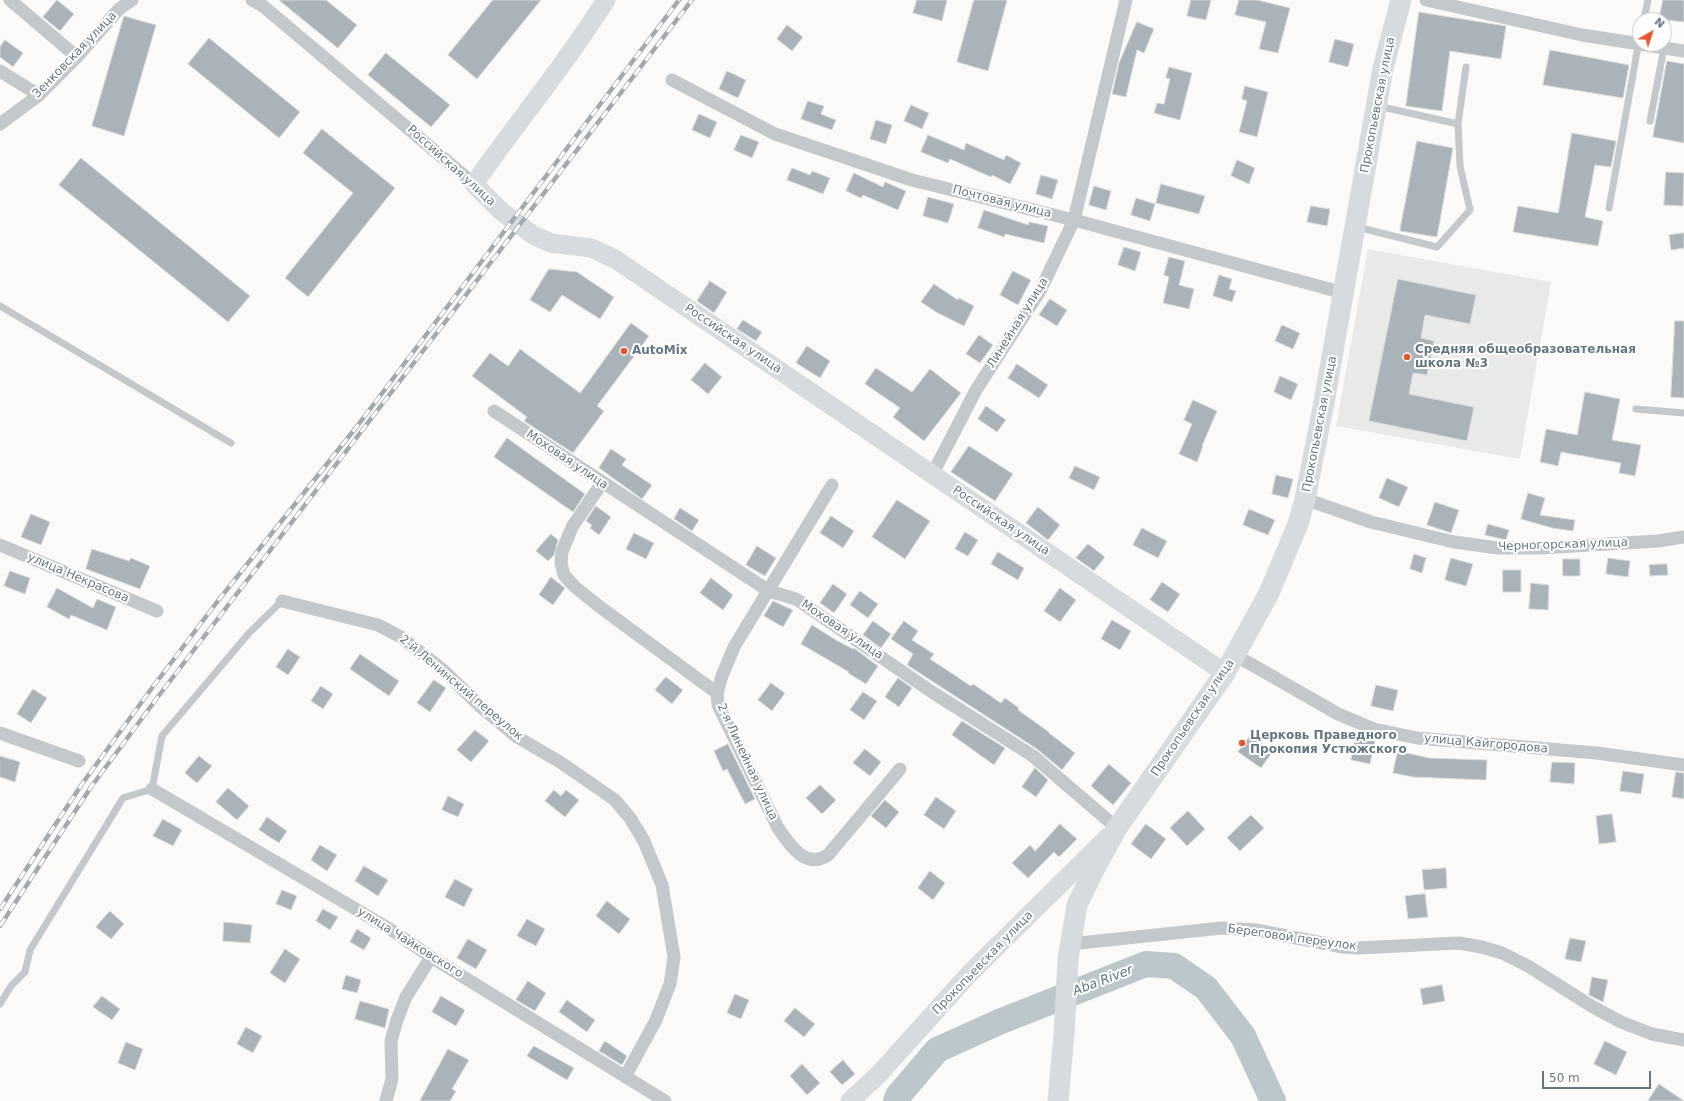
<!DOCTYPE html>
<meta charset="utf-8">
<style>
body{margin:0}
#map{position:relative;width:1684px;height:1101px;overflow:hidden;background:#fafaf8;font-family:"DejaVu Sans",sans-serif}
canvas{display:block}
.north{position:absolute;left:1632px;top:12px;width:40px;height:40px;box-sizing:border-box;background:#fff;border:1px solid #c1c8cd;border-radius:50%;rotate:39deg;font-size:11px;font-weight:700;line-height:16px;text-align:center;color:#657683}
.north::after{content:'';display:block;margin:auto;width:14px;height:18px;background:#e4572e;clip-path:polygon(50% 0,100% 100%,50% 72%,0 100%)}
.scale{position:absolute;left:1542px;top:1071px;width:109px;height:18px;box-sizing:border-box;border:2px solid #657683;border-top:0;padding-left:5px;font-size:12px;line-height:14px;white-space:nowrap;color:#657683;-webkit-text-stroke:3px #fff;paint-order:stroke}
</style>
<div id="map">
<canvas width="1684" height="1101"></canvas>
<div class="north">N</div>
<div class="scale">50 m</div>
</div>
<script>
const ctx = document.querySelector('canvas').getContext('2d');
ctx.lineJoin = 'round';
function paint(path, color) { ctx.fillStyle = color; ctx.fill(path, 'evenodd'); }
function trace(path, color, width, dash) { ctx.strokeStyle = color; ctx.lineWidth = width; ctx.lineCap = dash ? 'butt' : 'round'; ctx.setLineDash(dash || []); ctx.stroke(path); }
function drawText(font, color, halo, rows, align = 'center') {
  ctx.font = font + ' "DejaVu Sans",sans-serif'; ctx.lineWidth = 4; ctx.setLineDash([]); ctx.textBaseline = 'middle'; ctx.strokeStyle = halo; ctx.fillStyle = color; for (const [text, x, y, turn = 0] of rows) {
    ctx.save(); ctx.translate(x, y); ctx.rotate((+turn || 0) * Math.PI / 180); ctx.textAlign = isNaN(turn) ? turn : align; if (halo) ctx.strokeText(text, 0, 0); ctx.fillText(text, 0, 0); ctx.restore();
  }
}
paint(new Path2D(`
 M1368 249 1551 282 1520 459 1336 426Z`), '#e8e9e9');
trace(new Path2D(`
 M896 1101 898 1096 937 1050 999 1022 1146 964 1174 966 1206 988 1243 1036 1273 1101`), '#bbc7cb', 26);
const building = new Path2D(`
 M57 0 74 14 60 31 43 17Z
 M279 0H326L357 25 338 48Z
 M493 0H541L477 79 448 55Z
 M917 0H947L942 21 913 13Z
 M974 0H1007L988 71 957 62Z
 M1191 0H1211L1206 20 1187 16Z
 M1239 0H1257L1290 8 1278 53 1259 49 1266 22 1235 15Z
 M1663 0H1684V22L1659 19Z
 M1419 12 1506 26 1501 59 1450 51 1442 111 1406 106Z
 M124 16 156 25 124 136 92 126Z
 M1137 22 1154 29 1144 53 1137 50 1126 97 1112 94 1119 63Z
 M787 25 803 37 792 51 777 39Z
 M209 38 300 112 279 138 188 64Z
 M1335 39 1354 44 1348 67 1329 62Z
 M5 40 23 53 13 67 0 57V47Z
 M1550 50 1629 65 1623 98 1543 85Z
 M386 53 450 105 431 127 368 75Z
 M1667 61 1684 64V143L1653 137Z
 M1169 67 1192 73 1180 120 1154 113 1157 103 1164 104 1170 79 1166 78Z
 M727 71 746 80 738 98 719 89Z
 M1245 86 1268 92 1257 137 1239 132 1247 101 1242 99Z
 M808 101 824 106 821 114 836 120 832 130 801 119Z
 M911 105 929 113 922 129 904 121Z
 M699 114 717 122 710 138 692 130Z
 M876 120 892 125 886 144 870 139Z
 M322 129 395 188 308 297 285 278 353 193 303 153Z
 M1572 133 1616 141 1611 167 1595 165 1585 217 1603 221 1598 246 1513 232 1518 206 1558 213Z
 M741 135 759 142 752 158 734 150Z
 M928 135 964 150 966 143 1004 160 1006 155 1021 163 1010 184 992 175 991 177 950 159 948 163 921 152Z
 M1417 141 1453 148 1437 237 1400 231Z
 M81 158 250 296 228 322 59 185Z
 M1237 160 1255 168 1249 184 1231 176Z
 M792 168 810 175 812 171 830 178 823 194 787 180Z
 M1666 172 1684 173 1683 206 1664 205Z
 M854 173 883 187 885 182 906 191 898 210 863 195 861 198 846 191Z
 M1041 175 1058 180 1052 199 1036 194Z
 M1161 184 1205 196 1199 214 1156 203Z
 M1094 186 1111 191 1106 210 1089 205Z
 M928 197 954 204 948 223 923 216Z
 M1136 198 1155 204 1150 221 1131 215Z
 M1311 206 1330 209 1327 226 1307 222Z
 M984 210 1028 225 1029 222 1048 226 1044 243 1005 234 1004 237 978 228Z
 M1684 233V248L1671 250 1669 235Z
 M1124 247 1141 252 1135 271 1118 265Z
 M1169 257 1185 261 1179 285 1194 289 1189 309 1163 303 1169 277 1164 275Z
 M549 269 577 272 614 297 600 319 562 295 550 312 530 300Z
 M1013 271 1031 280 1018 305 1000 295Z
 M1219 275 1232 279 1229 289 1236 291 1232 302 1213 296Z
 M1398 279 1476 295 1470 324 1425 315 1421 338 1434 341 1427 375 1413 373 1409 394 1474 407 1467 441 1369 421Z
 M710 281 727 292 714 313 697 301Z
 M934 284 958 300 959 298 974 306 964 326 936 312 921 302Z
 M1050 299 1067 310 1057 326 1039 315Z
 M743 320 762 332 756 341 737 329Z
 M1675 321H1684V398L1671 397Z
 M631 323 649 336 597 406 604 411 573 453 524 421 527 417 472 376 490 353 508 366 520 349 580 393Z
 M1282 325 1300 333 1293 349 1275 341Z
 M979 335 993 345 980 363 966 354Z
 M807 346 830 361 820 378 796 363Z
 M705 363 722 377 708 394 691 380Z
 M1017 364 1048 385 1039 398 1008 378Z
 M876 368 912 392 930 369 961 393 924 441 893 417 900 408 865 384Z
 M1280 376 1298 384 1291 400 1274 392Z
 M1585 392 1620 399 1612 440 1641 445 1635 476 1619 473 1621 463 1561 452 1558 466 1540 462 1546 429 1577 435Z
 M1193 400 1217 411 1202 446H1203L1197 462 1179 454 1192 424 1184 420Z
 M986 406 1006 420 997 432 978 419Z
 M507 438 585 494 573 512 494 457Z
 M969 446 1013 474 995 501 951 472Z
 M611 449 626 459 622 465 652 485 642 499 599 468Z
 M1075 466 1100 477 1094 490 1069 478Z
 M1276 475 1293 479 1288 498 1272 494Z
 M1387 478 1408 487 1399 507 1379 498Z
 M1528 493 1545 498 1540 515 1575 520 1573 531 1552 528 1521 519Z
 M897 500 930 521 905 559 872 537Z
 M1435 502 1459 510 1451 533 1427 525Z
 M596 506 611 517 599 535 590 528 592 525 586 521Z
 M1038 507 1060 525 1048 540 1026 523Z
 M680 508 699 520 692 531 674 519Z
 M1249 509 1275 520 1268 535 1243 525Z
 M31 514 50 522 41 545 21 537Z
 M831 516 854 531 843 548 820 533Z
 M1488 524 1509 530 1506 540 1485 535Z
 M1142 528 1167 541 1158 558 1133 545Z
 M965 532 978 540 968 556 955 549Z
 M634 533 654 543 646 559 626 549Z
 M551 534 558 540 554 555 548 561 536 551Z
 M1088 544 1105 557 1094 571 1076 558Z
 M757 546 776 558 765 576 746 565Z
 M92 549 129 561 131 558 150 566 140 589 86 569Z
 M998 552 1024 568 1018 580 991 564Z
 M1414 554 1426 558 1422 573 1410 569Z
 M1451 558 1473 564 1466 586 1445 580Z
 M1608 558 1630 561 1628 577 1606 574Z
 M1563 559H1580V576H1563Z
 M1667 564 1668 575 1650 576 1649 565Z
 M1503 570H1521V592H1503Z
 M10 571 30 578 25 594 4 586Z
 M551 577 565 588 553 605 539 595Z
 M711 578 733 595 723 610 700 593Z
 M1162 582 1180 594 1168 612 1150 600Z
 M1531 583 1549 585 1548 610 1529 609Z
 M833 584 847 594 834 613 820 603Z
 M57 588 93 608 97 599 116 607 107 630 71 615 69 619 47 607Z
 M1060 588 1076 600 1060 622 1044 611Z
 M860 591 878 604 868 618 850 605Z
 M773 601 793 610 783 627 764 616Z
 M1112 620 1131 631 1120 650 1101 639Z
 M873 621 891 634 881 648 863 635Z
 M904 621 918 631 912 640 934 654 930 659 971 686 973 684 1001 703 1005 698 1019 708 1018 710 1049 732V733L1075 753 1062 770 1037 749 907 665 913 654 891 639Z
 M812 625 836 640 853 649 854 648 878 666 866 684 848 673 849 672 801 644Z
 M288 649 300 657 288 675 276 667Z
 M360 654 399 681 389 696 350 669Z
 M666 677 683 690 672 704 655 690Z
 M898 678 912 688 899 707 885 697Z
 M434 680 446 688 430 712 417 703Z
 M771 683 785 693 772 711 758 700Z
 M1376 685 1398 690 1393 711 1371 706Z
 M321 686 333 694 323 709 311 701Z
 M33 689 47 698 31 723 17 714Z
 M863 692 877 701 864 720 850 710Z
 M962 721 1005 748 994 765 952 735Z
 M475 730 489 741 471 762 457 750Z
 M1250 736 1273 751 1261 768 1238 752Z
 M1356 737 1375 741 1370 764 1351 760Z
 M728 744 755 799 745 804 727 769 723 771 714 751Z
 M865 749 881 762 870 776 853 763Z
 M1398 751 1429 758 1487 760 1486 780 1413 777 1393 773Z
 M0 756 20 762 15 782 0 777Z
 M199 756 212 766 197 783 185 773Z
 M1552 762 1575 763 1574 784 1550 782Z
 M1109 764 1131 783 1113 805 1091 786Z
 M1035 768 1048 780 1036 797 1022 787Z
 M1623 771 1644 774 1641 794 1620 791Z
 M1676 772 1684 773V799L1672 797Z
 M820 785 836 800 822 814 806 798Z
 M228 788 249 806 237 820 216 802Z
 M554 790 561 796 566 790 579 800 565 817 545 801Z
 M448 796 464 804 458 817 442 810Z
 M936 797 956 811 944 829 924 815Z
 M885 800 899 812 886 828 871 816Z
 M1188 811 1205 829 1187 846 1170 828Z
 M1612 814 1616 842 1599 844 1596 816Z
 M1251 815 1264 828 1240 851 1227 838Z
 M267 817 287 831 279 843 259 830Z
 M163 819 182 830 173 846 153 836Z
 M1060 824 1077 839 1059 857 1054 852 1028 878 1012 863 1030 845 1035 851Z
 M1146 824 1166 839 1151 859 1131 844Z
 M320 845 337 855 327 871 311 860Z
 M364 866 388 880 378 896 355 881Z
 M1446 868 1447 888 1424 890 1422 870Z
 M930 871 945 883 933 900 918 888Z
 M455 879 473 889 464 907 445 897Z
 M282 890 297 896 291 910 276 904Z
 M1425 894 1428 917 1408 919 1405 896Z
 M607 901 630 919 619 934 596 916Z
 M323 909 338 917 330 930 316 921Z
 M110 911 124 924 111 939 96 927Z
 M527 919 545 929 536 946 517 936Z
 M224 922 252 925 250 943 223 941Z
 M357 929 371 938 364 950 350 942Z
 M1570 938 1586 941 1581 962 1565 959Z
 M468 939 487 950 476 969 457 958Z
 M285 949 300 959 285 983 270 973Z
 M346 975 361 980 357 993 342 989Z
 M1592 977 1608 980 1603 1002 1589 995Z
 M528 981 546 993 535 1011 516 1000Z
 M1442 985 1445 1001 1423 1005 1420 989Z
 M735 994 749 1000 741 1019 727 1013Z
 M102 996 120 1009 112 1020 93 1007Z
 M441 996 465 1010 456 1026 432 1012Z
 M567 1000 595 1020 587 1032 559 1012Z
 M360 1001 389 1009 385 1028 355 1019Z
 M795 1008 815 1024 804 1037 784 1021Z
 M246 1027 262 1036 253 1053 237 1044Z
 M605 1041 627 1056 622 1065 599 1051Z
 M1605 1041 1627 1052 1616 1075 1594 1064Z
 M126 1042 143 1049 135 1070 118 1063Z
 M534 1046 574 1068 567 1080 527 1056Z
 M448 1049 469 1060 452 1089 456 1091 450 1101H420Z
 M843 1060 855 1074 842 1085 830 1072Z
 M802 1064 820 1083 807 1095 790 1076Z
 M1659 1084 1684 1101H1648Z`);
paint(building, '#aab3b9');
trace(building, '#dcdcda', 1);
trace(new Path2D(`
 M1644 20 1648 0
 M1650 121 1664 48
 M1458 124 1466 67
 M1609 208 1639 41
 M1357 227 1437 247 1470 210 1460 166 1458 124 1378 106
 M0 306 231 443
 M1636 409 1684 413
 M0 1004 11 986 25 972 30 950 123 798 152 789 162 736 249 633 282 601`), '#c3c8cc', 7);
trace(new Path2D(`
 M10 0 77 57
 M252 0 263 6 474 184
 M1426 0 1582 35 1640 44
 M1640 44 1684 51
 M0 71 39 95
 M672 80 775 134 912 180 1074 220 1344 293
 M0 124 39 95 77 57 119 9 132 0
 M494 411 769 591 796 599 932 692 1033 756 1117 828
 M932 475 976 390 1040 291 1074 220 1126 0
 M602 483 572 527 562 552 561 563 564 575 575 587 600 607 717 693
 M832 485 734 647 722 676 717 693 718 705 778 828C790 845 805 870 828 855L900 769
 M1305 499 1371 522 1454 542 1498 548H1540L1658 541 1684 537
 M0 545 157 611
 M282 601 378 625 401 637 442 669 481 707 517 737 560 762 615 800 630 818 644 841 662 885 674 957 670 984 656 1020 625 1077
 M1235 655 1338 714 1374 729 1417 738 1597 753 1684 765
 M0 733 79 761
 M152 789 393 931 431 957 665 1101
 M1070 944 1222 928 1256 930 1343 947 1358 948 1459 943 1482 947 1502 953 1528 966 1593 1007 1621 1022 1652 1034 1684 1040
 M386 1101 392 1079 391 1041 397 1020 406 997 431 957`), '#c3c8cc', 13);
trace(new Path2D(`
 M606 0C566 64 517 122 474 184L501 211 533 235 551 243 591 248 615 259 1225 673
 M850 1101 879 1074 970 973 1108 837`), '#d6dbdf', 19);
trace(new Path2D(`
 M1058 1101 1064 1035 1068 959 1077 905 1095 868 1117 828 1225 673 1269 593 1298 524 1305 499 1323 408 1383 68 1401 0`), '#d6dbdf', 21);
const rail = new Path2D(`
 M0 909 82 784 149 692 217 602 358 425 679 0
 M0 926 91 787 157 698 692 0`);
trace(rail, '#a2aab0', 4.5);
trace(rail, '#fff', 3, [9]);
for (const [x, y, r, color] of [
 [624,351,4,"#e4572e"],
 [1407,357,4,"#e4572e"],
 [1242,743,4,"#e4572e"]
]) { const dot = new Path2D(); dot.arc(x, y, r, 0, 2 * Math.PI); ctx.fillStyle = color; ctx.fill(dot); trace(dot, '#fff', 1.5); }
drawText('12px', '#657683', '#fff', [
 ["Зенковская улица",75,55,-46],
 ["Прокопьевская улица",1378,105,-79],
 ["Российская улица",451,166,42],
 ["Почтовая улица",1002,202,14],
 ["Линейная улица",1018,323,-58],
 ["Российская улица",733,339,34],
 ["Прокопьевская улица",1320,424,-79],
 ["Моховая улица",567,460,34],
 ["Российская улица",1001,521,34],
 ["Черногорская улица",1563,545,-2],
 ["улица Некрасова",78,578,23],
 ["Моховая улица",842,630,34],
 ["2-й Ленинский переулок",461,688,40],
 ["Прокопьевская улица",1193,718,-56],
 ["улица Кайгородова",1486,744,5],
 ["2-я Линейная улица",747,762,65],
 ["Береговой переулок",1292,938,8],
 ["улица Чайковского",410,943,32],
 ["Прокопьевская улица",983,963,-46]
]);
drawText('bold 12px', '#657683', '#fff', [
 ["Средняя общеобразовательная",1415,350],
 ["школа №3",1415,364],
 ["AutoMix",632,351],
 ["Церковь Праведного",1250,736],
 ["Прокопия Устюжского",1250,750]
], 'left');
drawText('italic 13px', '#60757c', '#fff', [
 ["Aba River",1103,981,-21]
]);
</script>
